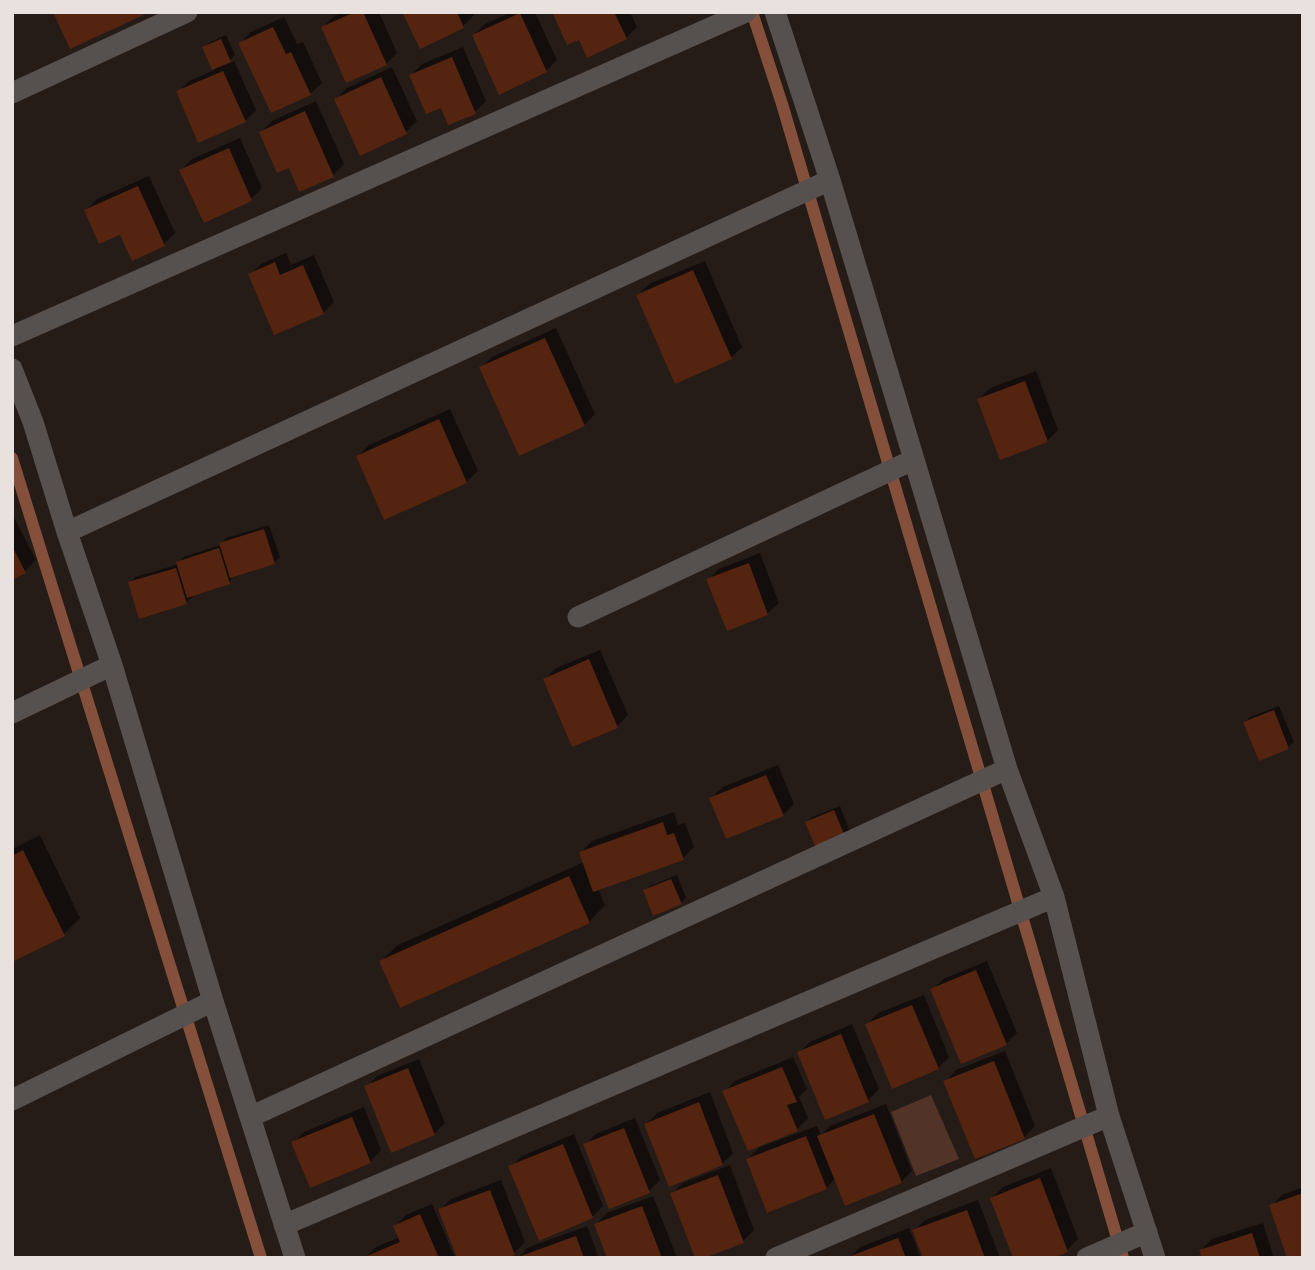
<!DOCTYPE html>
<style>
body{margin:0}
#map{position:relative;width:1315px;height:1270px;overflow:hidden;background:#251b17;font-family:Arial,sans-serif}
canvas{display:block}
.frame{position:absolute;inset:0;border:14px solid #e8e1de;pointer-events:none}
</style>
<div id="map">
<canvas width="1315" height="1270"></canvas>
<div class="frame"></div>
</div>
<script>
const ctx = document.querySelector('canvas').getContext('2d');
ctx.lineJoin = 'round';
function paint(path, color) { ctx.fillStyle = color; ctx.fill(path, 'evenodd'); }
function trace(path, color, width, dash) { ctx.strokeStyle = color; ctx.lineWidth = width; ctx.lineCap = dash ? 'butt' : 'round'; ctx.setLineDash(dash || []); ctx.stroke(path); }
paint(new Path2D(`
 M931 1095 959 1159 916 1176 891 1112Z`), '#513327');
paint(new Path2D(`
 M343 12H379L397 53 386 64 323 27 334 16Z
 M404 12H473L474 15 463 26 421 47Z
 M512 12H535L557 60 546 71 474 35 485 24Z
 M554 12H630L637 27 626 38 580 37Z
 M284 17 297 44 303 42 322 83 310 94 272 111 240 43 251 32Z
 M226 35 235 55 225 65 234 61 256 110 245 121 178 92 189 81 214 70 204 47 210 42Z
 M463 47 486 101 475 112 441 106 411 75 422 64Z
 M392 67 417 121 406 132 361 153 336 99 347 88Z
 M316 101 344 164 333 175 300 190 289 165 261 132 272 121Z
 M240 138 262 188 251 199 205 220 181 170 192 159Z
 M149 176 175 233 164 244 121 232 86 210 97 199Z
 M286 253 291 265 314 255 334 302 323 313 250 275 261 264Z
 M705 261 742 347 731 358 638 295 649 284Z
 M556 328 595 414 584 425 481 368 492 357Z
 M1036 371 1058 430 1047 441 979 399 990 388Z
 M450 409 478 471 466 482 385 517 358 456 369 445Z
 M12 514 36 560 25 571 12 578Z
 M269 525 280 557 275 562 233 576 229 583 191 594 192 597 186 603 130 583 135 577 179 564 183 557 221 545 226 538Z
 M760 553 779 603 767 614 708 580 719 569Z
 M600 650 628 715 617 726 545 679 556 668Z
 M1279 706 1294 742 1288 747 1260 759 1245 722 1250 717Z
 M778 765 794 804 783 815 711 798 723 787Z
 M840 806 850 832 845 837 807 822 812 817Z
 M674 812 678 825 685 823 694 847 683 858 598 888 605 905 589 922 381 961 398 945 584 862 581 852 592 841Z
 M40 835 80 918 64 934 12 960V849Z
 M677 875 686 898 681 903 645 891 650 886Z
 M987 961 1017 1033 1006 1044 932 990 943 979Z
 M924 995 949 1057 938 1068 867 1024 878 1013Z
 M852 1024 879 1089 868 1101 799 1053 810 1042Z
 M1005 1051 1035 1126 1024 1137 975 1157 945 1082 956 1070Z
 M793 1057 807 1089 799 1097 808 1118 797 1129 724 1092 735 1081Z
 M419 1059 445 1123 434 1134 366 1087 377 1076Z
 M710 1092 733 1153 722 1164 646 1124 657 1113Z
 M886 1104 912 1171 901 1182 836 1178 826 1188 748 1159 760 1147 817 1126 821 1135 830 1126Z
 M364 1107 381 1150 370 1162 293 1143 304 1132Z
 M635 1118 660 1180 649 1191 585 1145 596 1134Z
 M574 1134 603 1206 592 1217 511 1167 522 1156Z
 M730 1165 754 1230 743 1241 672 1194 683 1183Z
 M1051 1168 1078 1239 1067 1250 992 1198 1003 1187Z
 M501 1180 525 1242 514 1253 440 1210 451 1199Z
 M1303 1187V1258L1271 1206 1282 1195Z
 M653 1196 677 1258H609L596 1224 607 1213Z
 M978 1200 1000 1258H924L914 1231 925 1220Z
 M432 1204 455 1258H365L376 1247 400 1237 395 1226 406 1215Z
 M1263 1223 1274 1258H1204L1201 1250 1212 1239Z
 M587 1226 599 1258H518L527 1248Z
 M909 1228 921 1258H849L860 1247Z`), '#0007');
trace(new Path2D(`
 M752 12 782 104 1123 1258
 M12 458 261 1258`), '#85503b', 12);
paint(new Path2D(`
 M53 12H150L70 49Z
 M355 12H363L387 65 346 83 321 27Z
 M402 12H457L464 28 420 49Z
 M552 12H614L627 39 587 58 579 40 567 45Z
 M520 13 547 72 499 95 472 35Z
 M273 27 286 54 291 52 311 95 271 113 238 43Z
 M221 39 231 62 212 70 202 47Z
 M452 57 476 114 448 125 441 108 426 114 409 75Z
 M223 71 246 122 198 143 176 91Z
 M381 77 407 134 360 156 334 99Z
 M305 111 334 177 299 192 289 168 277 173 259 132Z
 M229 148 252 201 204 223 179 170Z
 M138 186 165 246 132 261 120 235 99 244 84 210Z
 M275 262 280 275 303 265 324 314 274 335 248 274Z
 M693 270 732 359 675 384 636 295Z
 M545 338 585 426 519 456 479 367Z
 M1025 381 1048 442 1000 460 977 399Z
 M439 419 467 483 384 520 356 456Z
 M264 529 275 564 230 578 219 543Z
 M12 546 26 573 12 580Z
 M219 548 230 584 187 598 176 562Z
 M749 563 768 615 727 631 706 579Z
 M176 568 187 604 139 619 128 582Z
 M589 659 618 728 572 747 543 679Z
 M1274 710 1289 749 1259 761 1243 722Z
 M766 775 784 816 726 839 709 798Z
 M834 810 846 839 817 851 805 822Z
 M663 822 667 835 674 833 684 860 593 892 579 852Z
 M23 850 65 936 12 962V856Z
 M569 876 590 923 400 1008 379 961Z
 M671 879 682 904 653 916 643 890Z
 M976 970 1007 1045 961 1064 930 989Z
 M912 1005 939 1069 892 1089 865 1024Z
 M841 1034 869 1102 825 1120 797 1052Z
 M994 1061 1025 1139 975 1159 943 1081Z
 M782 1067 797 1102 787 1105 798 1131 748 1151 722 1091Z
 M408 1068 435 1135 391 1153 364 1086Z
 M699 1102 723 1165 669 1187 644 1124Z
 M874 1114 902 1183 845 1206 817 1136Z
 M352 1117 371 1163 310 1188 291 1142Z
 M624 1128 650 1193 609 1209 583 1144Z
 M806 1136 827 1189 767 1213 746 1159Z
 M563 1144 593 1218 539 1241 508 1166Z
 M718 1175 744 1243 704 1258H695L670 1193Z
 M1040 1178 1068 1252 1053 1258H1013L990 1198Z
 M490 1190 515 1255 507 1258H457L438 1209Z
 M1303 1193V1258H1287L1269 1205Z
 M642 1206 662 1258H607L594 1224Z
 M967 1210 985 1258H923L912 1230Z
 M420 1214 439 1258H362L400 1242 393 1226Z
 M1252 1233 1260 1258H1202L1199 1250Z
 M576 1236 584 1258H518V1257Z
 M898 1238 906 1258H848V1257Z`), '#542410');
trace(new Path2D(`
 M775 12 830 180 1007 769 1054 897 1109 1116 1155 1258
 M12 93 187 12
 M12 336 746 12
 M12 369 33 422 67 532 112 665 213 1001 295 1258
 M67 532 830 180
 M578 617 913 460
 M12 713 112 665
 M12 1100 213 1001
 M250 1117 1007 769
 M284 1225 1054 897
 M776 1258 1109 1116
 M1087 1258 1147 1232`), '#56504e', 21);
</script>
